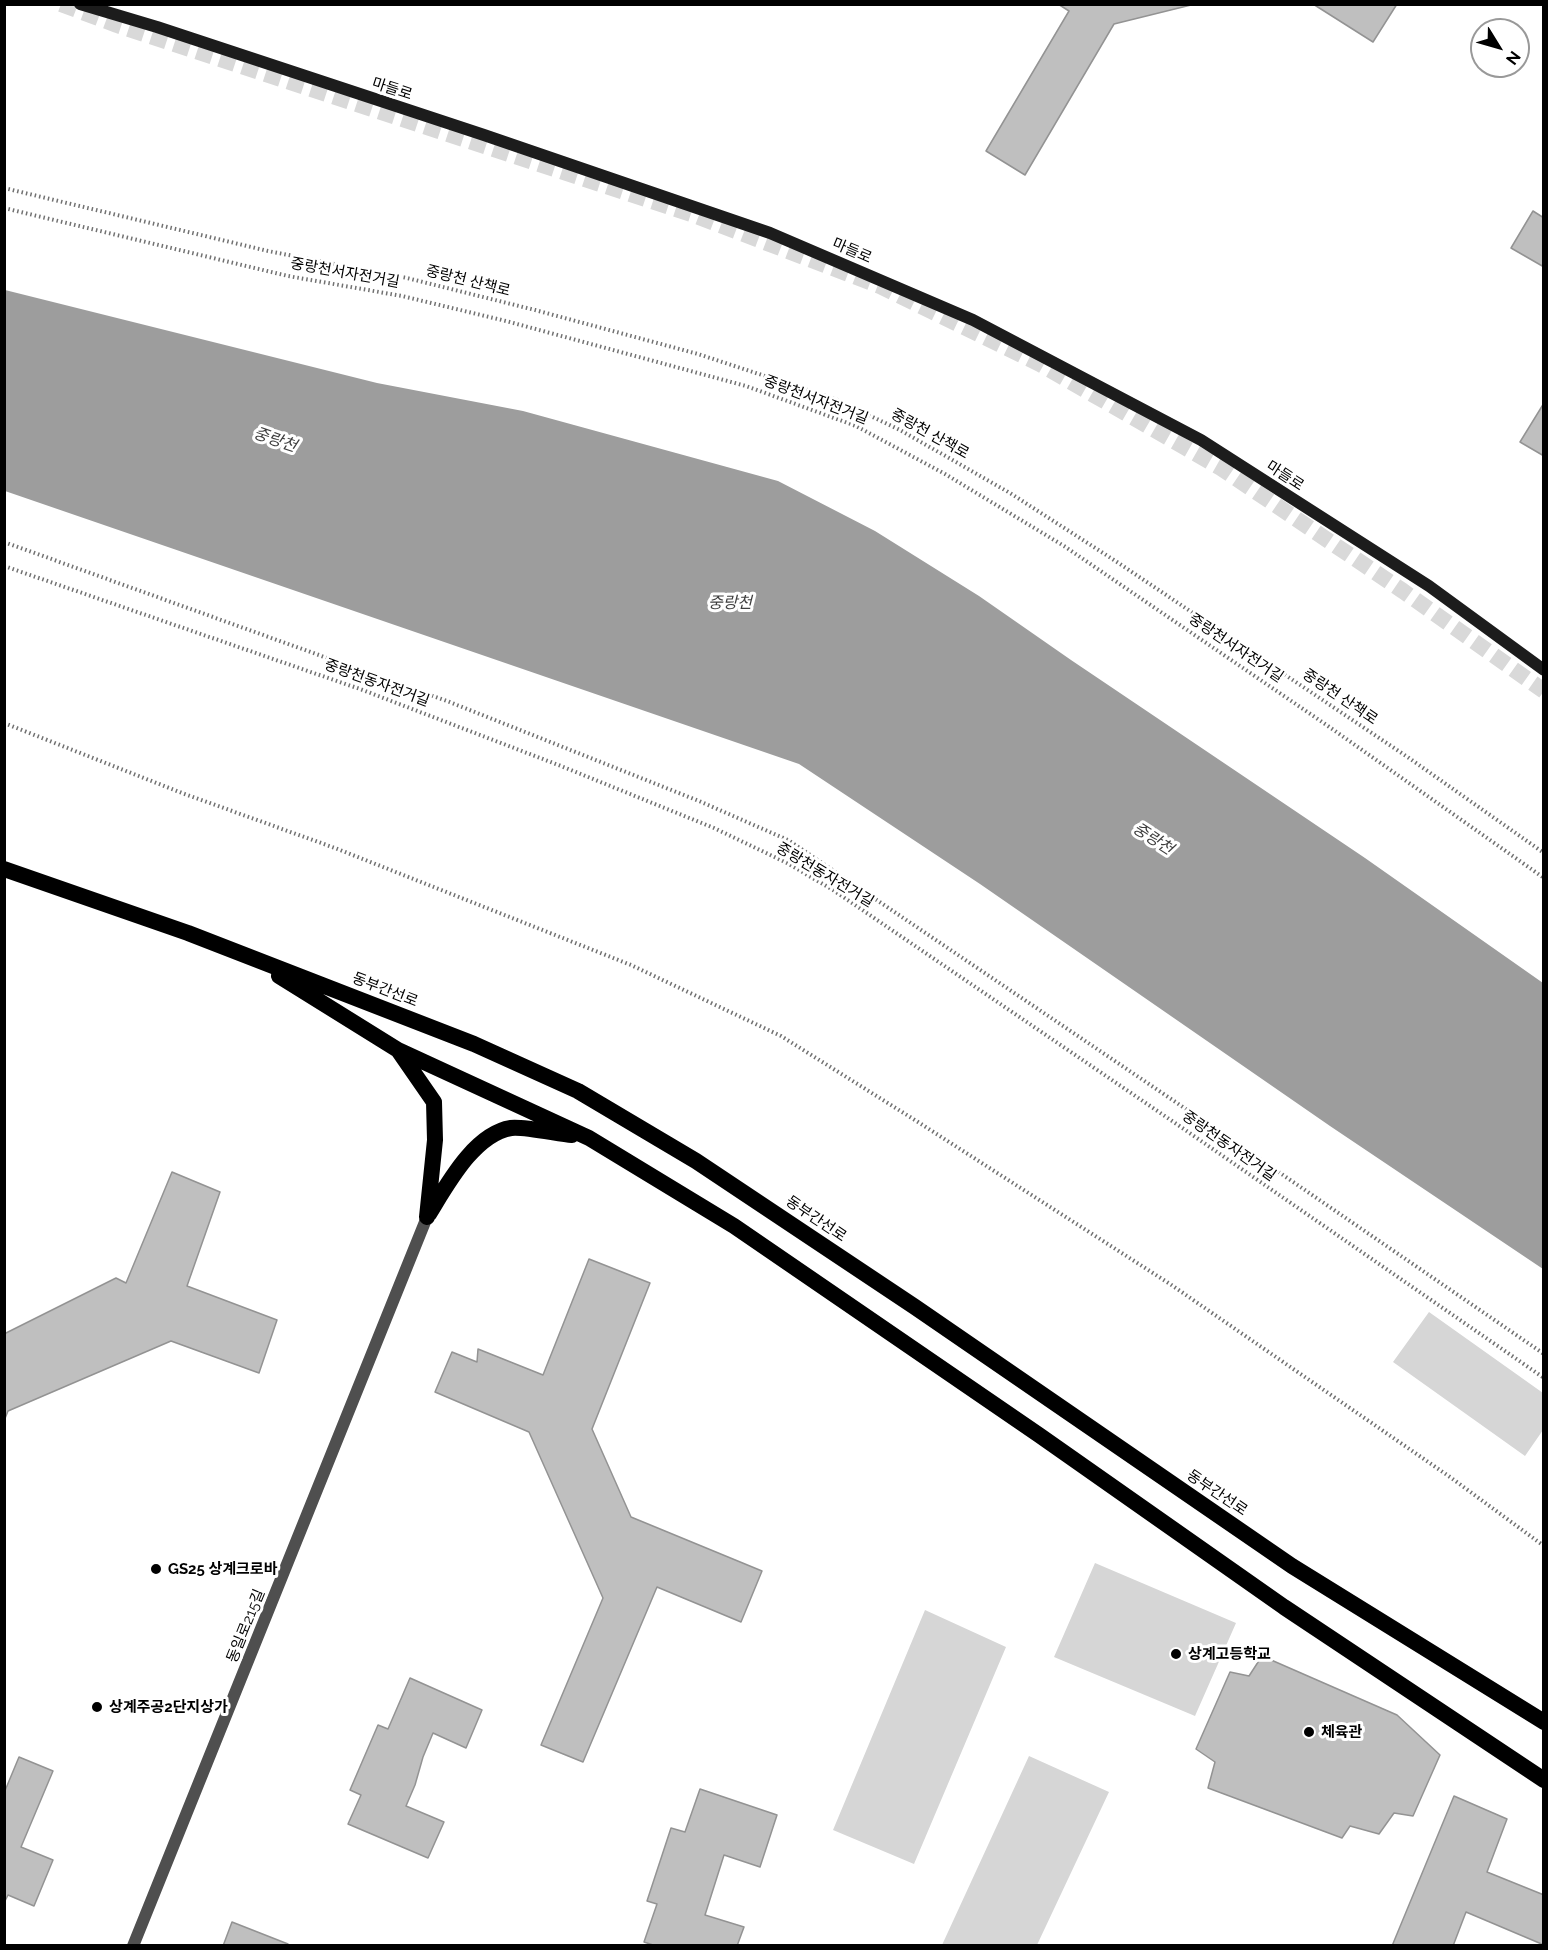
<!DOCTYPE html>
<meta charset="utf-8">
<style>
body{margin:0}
#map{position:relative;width:1548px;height:1950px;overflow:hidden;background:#fff;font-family:Raleway,sans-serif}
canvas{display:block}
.frame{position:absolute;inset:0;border:6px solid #000;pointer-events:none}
.north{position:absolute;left:1470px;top:18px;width:60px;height:60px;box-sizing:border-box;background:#fff;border:2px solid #999;border-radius:50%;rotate:127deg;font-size:16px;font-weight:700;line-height:24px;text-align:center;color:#000}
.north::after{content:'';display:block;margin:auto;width:21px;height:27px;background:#000;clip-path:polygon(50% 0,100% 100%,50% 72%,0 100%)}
</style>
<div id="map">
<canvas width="1548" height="1950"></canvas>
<div class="frame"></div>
<div class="north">N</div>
</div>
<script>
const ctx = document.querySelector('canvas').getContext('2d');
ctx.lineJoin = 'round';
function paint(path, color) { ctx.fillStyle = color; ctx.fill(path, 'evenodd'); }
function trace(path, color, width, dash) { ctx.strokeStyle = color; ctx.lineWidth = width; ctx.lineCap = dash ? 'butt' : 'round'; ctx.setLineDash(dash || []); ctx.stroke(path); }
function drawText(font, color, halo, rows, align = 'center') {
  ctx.font = font + ' Raleway,"Noto Sans KR",sans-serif'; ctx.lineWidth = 6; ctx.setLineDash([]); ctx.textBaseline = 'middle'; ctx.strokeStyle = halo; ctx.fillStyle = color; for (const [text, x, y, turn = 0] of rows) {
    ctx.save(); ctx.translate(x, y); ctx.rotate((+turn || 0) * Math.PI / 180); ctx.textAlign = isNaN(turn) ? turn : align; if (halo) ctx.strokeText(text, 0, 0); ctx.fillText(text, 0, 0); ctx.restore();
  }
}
paint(new Path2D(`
 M1429 1312 1543 1393V1430L1525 1456 1393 1362Z
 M1095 1563 1236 1623 1195 1716 1054 1657Z
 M925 1610 1006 1647 914 1864 833 1830Z
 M1029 1756 1109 1792 1037 1945H942Z`), '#d6d6d6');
paint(new Path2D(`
 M5 290 377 383 523 411 778 481 875 531 979 596 1071 660 1365 858 1543 983V1269L1330 1126 980 884 799 764 5 491Z`), '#9d9d9d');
const building = new Path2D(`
 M1058 4H1195L1114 24 1025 175 986 151 1069 11Z
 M1313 4H1397L1373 42Z
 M1533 211 1544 218V267L1511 248Z
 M1544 403V456L1520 442Z
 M172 1172 220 1192 187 1286 277 1320 259 1373 171 1341 8 1411 4 1421V1334L116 1278 126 1283Z
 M589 1259 650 1283 592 1429 631 1517 762 1571 741 1622 657 1587 583 1762 541 1745 603 1598 529 1432 435 1392 452 1352 477 1362 478 1349 543 1375Z
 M1262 1656 1397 1715 1440 1755 1413 1816 1394 1813 1379 1834 1350 1826 1342 1838 1208 1788 1215 1762 1196 1749 1230 1672 1249 1676Z
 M410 1678 482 1710 466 1748 433 1733 423 1757 415 1785 406 1806 444 1822 428 1858 348 1824 361 1795 350 1790 378 1725 388 1729Z
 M19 1757 53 1771 21 1847 53 1860 34 1906 8 1895 4 1903V1793Z
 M700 1789 777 1815 760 1867 724 1855 705 1915 744 1927 737 1946H656L644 1942 657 1904 647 1901 671 1828 685 1832Z
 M1454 1796 1507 1819 1487 1872 1544 1895V1945L1466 1912 1453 1946H1392Z
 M232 1922 288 1944 287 1946H223Z`);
paint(building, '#bfbfbf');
trace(building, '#939393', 1.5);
trace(new Path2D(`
 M61 4 117 25 691 214 880 286 1040 364 1221 468 1403 591 1544 691`), '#d9d9d9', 16, [16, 8]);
trace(new Path2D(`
 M4 188 268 251 407 278 535 310 698 354 835 399 900 430 1010 493 1117 562 1409 758 1544 853
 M4 208 288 276 402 296 506 321 746 386 856 426 945 474 1064 546 1328 726 1544 878
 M4 542 447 701 699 801 788 840 1248 1151 1544 1354
 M4 566 360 689 561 766 714 828 787 863 833 890 1178 1125 1544 1378
 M4 723 182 793 335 848 631 965 781 1036 918 1122 1170 1284 1450 1477 1544 1546`), '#717171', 4, [1.5, 3]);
trace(new Path2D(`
 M133 1946 427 1217`), '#4f4f4f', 12);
trace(new Path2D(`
 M80 4 157 27 484 135 770 233 973 320 1201 440 1429 586 1544 670`), '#1c1c1c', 12);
trace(new Path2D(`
 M4 869 188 933 474 1044 578 1091 696 1161 915 1307 1292 1566 1544 1722
 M279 976 398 1050 434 1102 435 1140 427 1217
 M398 1050 589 1138 734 1226 1039 1435 1284 1607 1544 1780
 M429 1214C447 1185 474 1134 511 1128 522 1126 559 1134 572 1135`), '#000', 16);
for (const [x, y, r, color] of [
 [156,1569,6,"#000"],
 [1176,1654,6,"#000"],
 [97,1707,6,"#000"],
 [1309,1732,6,"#000"]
]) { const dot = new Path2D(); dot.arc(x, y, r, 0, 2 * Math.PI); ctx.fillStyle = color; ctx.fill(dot); trace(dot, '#fff', 2); }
drawText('15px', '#000', '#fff', [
 ["마들로",392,89,18],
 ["마들로",852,251,23],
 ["중랑천서자전거길",345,273,10],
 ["중랑천 산책로",468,281,14],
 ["중랑천서자전거길",816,400,21],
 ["중랑천 산책로",930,434,29],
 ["마들로",1285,476,33],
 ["중랑천서자전거길",1236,648,34],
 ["중랑천동자전거길",377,683,20],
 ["중랑천 산책로",1340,697,34],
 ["중랑천동자전거길",825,875,31],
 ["동부간선로",385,990,21],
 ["중랑천동자전거길",1229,1146,35],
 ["동부간선로",816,1219,34],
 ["동부간선로",1217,1493,34],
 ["동일로215길",246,1626,-68]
]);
drawText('bold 15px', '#000', '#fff', [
 ["GS25 상계크로바",168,1569],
 ["상계고등학교",1188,1654],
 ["상계주공2단지상가",109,1707],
 ["체육관",1321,1732]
], 'left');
drawText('italic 16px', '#3e3e3e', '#fff', [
 ["중랑천",275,440,19],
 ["중랑천",730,603],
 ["중랑천",1153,839,33]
]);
</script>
